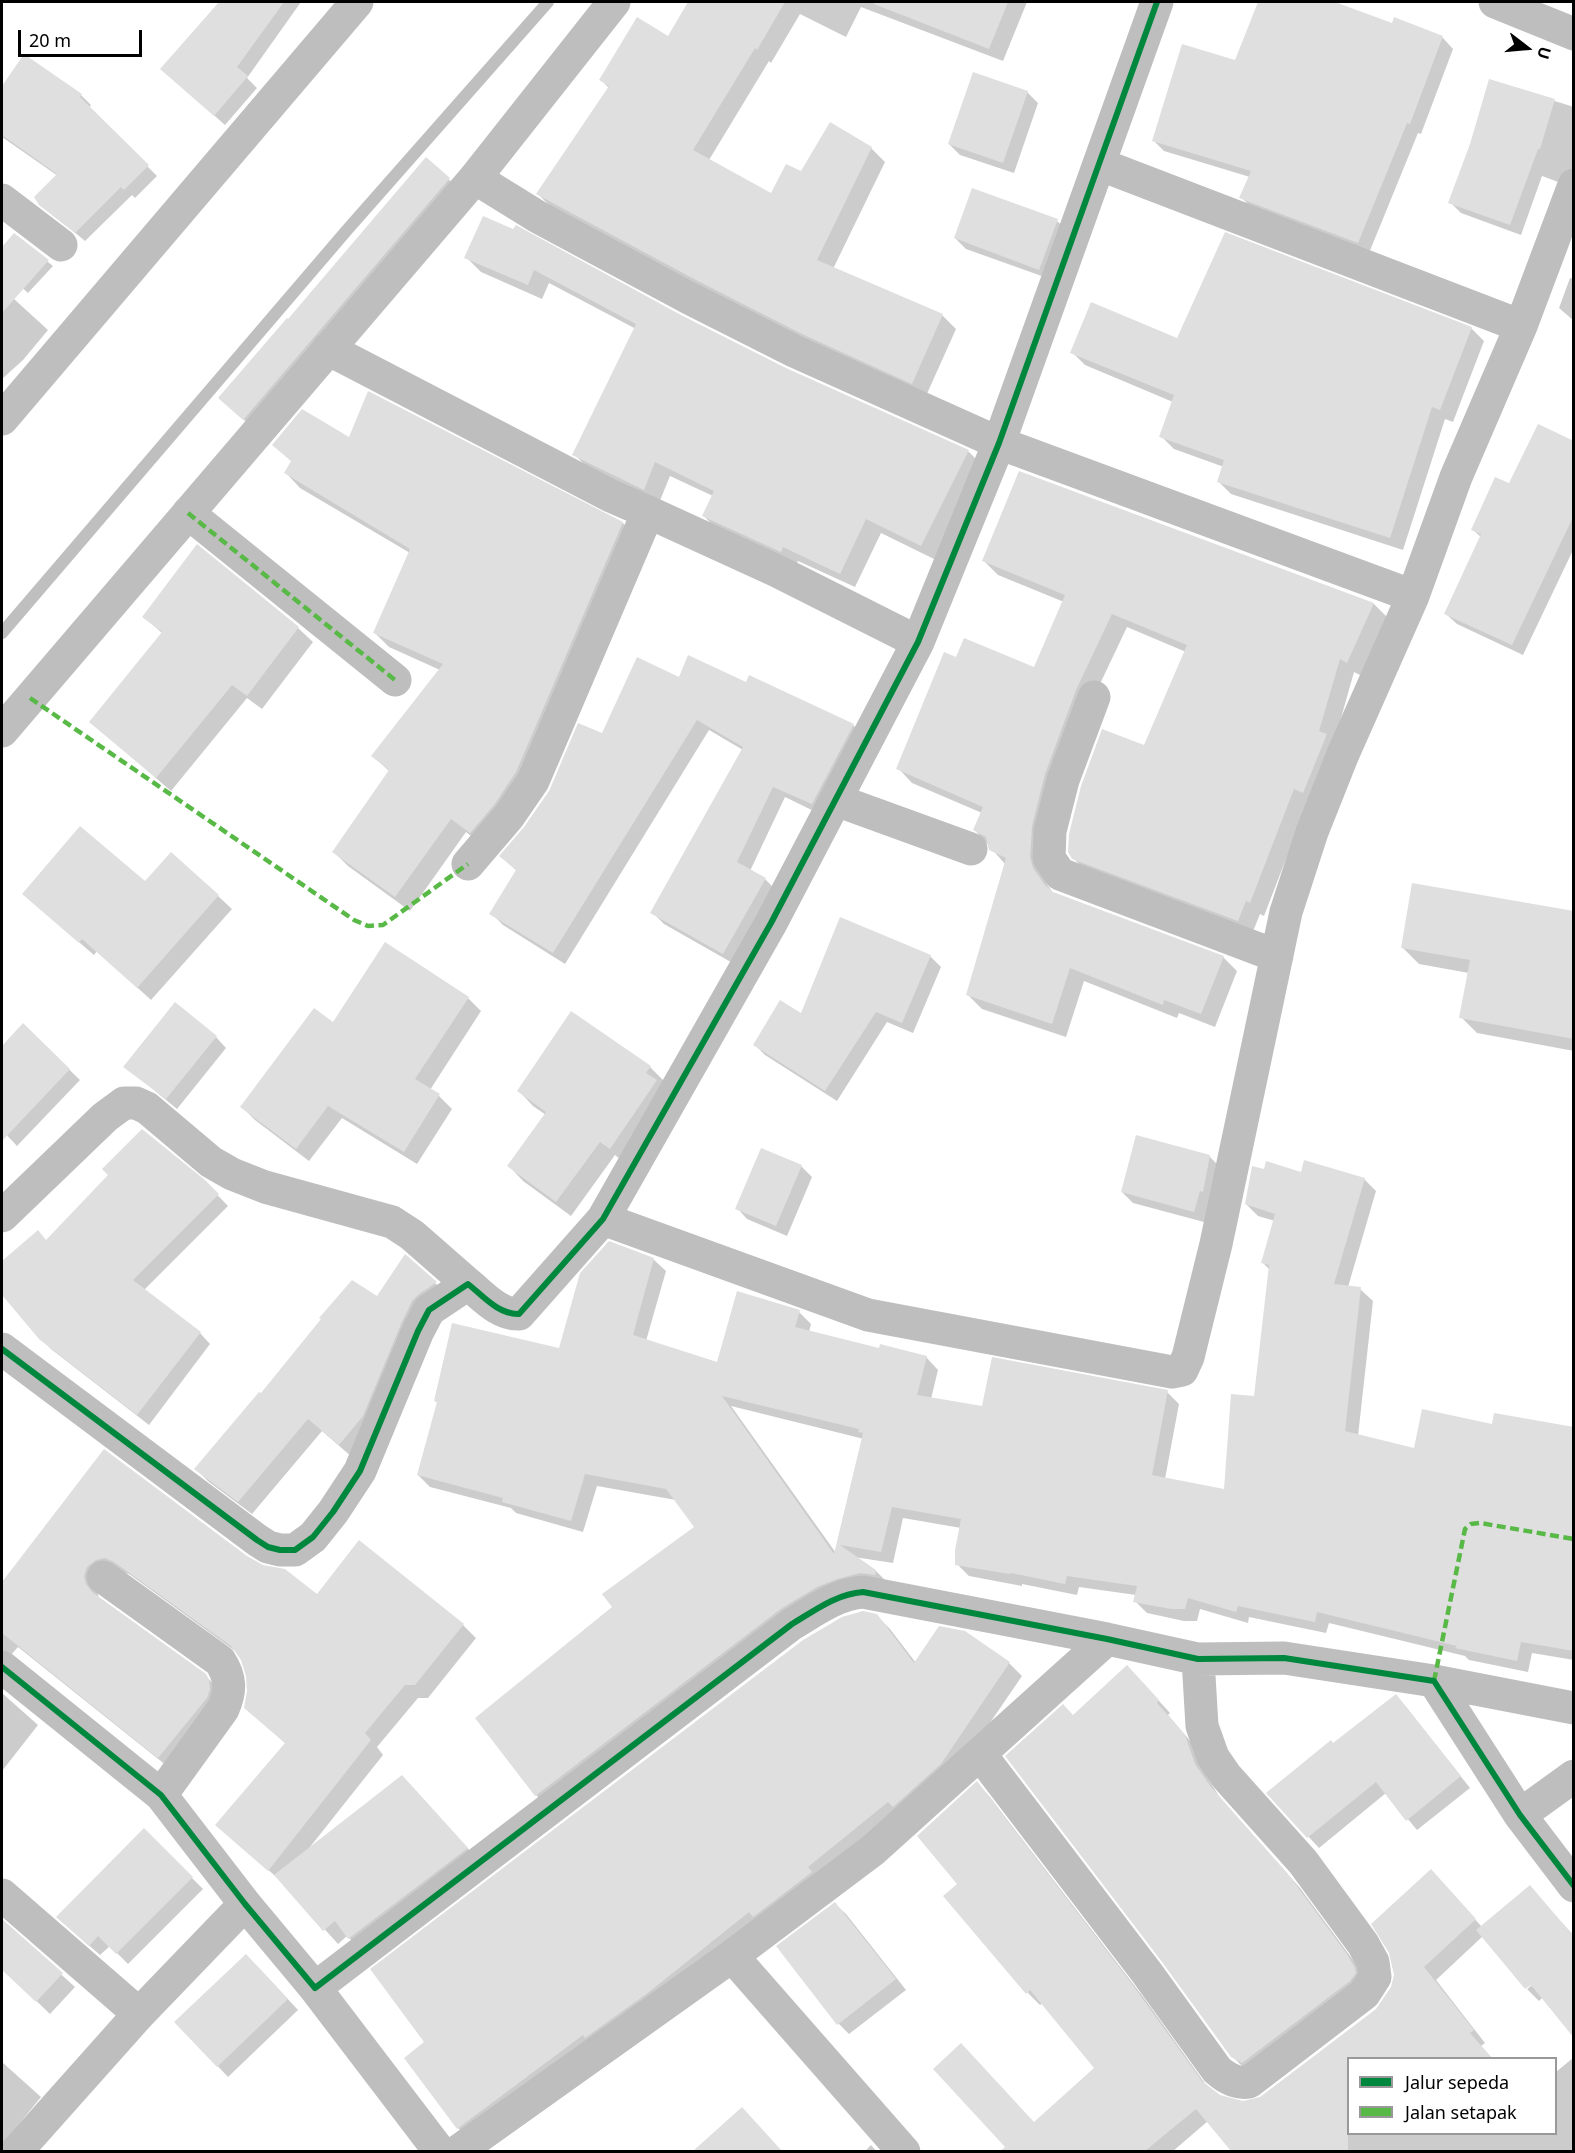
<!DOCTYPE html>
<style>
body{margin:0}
#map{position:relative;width:1575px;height:2153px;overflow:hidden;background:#fff;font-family:"Noto Sans",sans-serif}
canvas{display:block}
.frame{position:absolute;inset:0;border:3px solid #000;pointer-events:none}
.legend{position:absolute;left:1347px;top:2057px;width:210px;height:78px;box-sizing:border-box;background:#fff;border:2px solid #999;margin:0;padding:8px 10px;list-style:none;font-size:18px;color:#000}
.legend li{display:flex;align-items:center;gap:12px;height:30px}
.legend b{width:30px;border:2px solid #999}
.north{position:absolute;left:1497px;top:18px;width:60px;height:60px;-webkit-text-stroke:4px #fff;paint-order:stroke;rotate:106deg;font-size:16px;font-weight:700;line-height:24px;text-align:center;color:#000}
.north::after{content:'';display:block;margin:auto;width:21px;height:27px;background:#000;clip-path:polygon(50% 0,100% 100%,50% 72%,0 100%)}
.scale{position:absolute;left:18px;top:30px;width:124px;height:27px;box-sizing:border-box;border:3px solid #000;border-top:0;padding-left:8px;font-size:18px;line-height:21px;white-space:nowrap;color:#000;-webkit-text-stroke:4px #fff;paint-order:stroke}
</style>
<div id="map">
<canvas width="1575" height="2153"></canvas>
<div class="frame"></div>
<ul class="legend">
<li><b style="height:8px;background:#00873e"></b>Jalur sepeda</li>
<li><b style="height:8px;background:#58b947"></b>Jalan setapak</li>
</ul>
<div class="north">U</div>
<div class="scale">20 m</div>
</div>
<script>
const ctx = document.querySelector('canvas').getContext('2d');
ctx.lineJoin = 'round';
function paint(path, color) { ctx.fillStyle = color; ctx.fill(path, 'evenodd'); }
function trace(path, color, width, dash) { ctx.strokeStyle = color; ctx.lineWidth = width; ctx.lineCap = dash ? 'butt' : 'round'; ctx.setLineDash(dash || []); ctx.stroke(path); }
paint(new Path2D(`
 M221 2H301L247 78 257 88 225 125 162 69Z
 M690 2H1027L1003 61 861 7 846 37 800 14 771 63 769 61 709 160 771 195 802 173 871 148 885 162 833 269 942 315 956 329 926 396 817 347 552 208 538 194 609 88 601 80 668 38Z
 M1259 2H1331L1393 25 1395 19 1443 38 1453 49 1421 134 1418 133 1369 253 1252 208 1241 197 1250 177 1164 151 1153 140 1236 62Z
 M25 56 81 95 91 105 89 108 157 176 135 198 132 195 85 241 41 204 58 176 2 137V88Z
 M1490 81 1574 107V181L1569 186 1542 176 1521 235 1461 213 1450 202 1471 144Z
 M1027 92 1038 103 1014 173 960 155 949 144Z
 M426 159 464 193 259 433 235 412Z
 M484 218 785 369 969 452 983 466 936 560 881 533 855 587 798 561 796 566 718 531 704 516 713 496 670 476 659 503 589 469 574 454 636 329 549 283 542 299 481 272 466 257Z
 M1057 221 1068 231 1050 279 966 249 955 238Z
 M14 235 53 266 28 293 2 269V249Z
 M1570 278 1574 279V321L1559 308Z
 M2 288 48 330 23 360 2 379Z
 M1471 328 1484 341 1453 422 1445 419 1403 550 1231 494 1218 481 1224 467 1174 449 1161 436 1173 402 1085 365 1072 352 1177 340Z
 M349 439 623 523 637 538 485 847 466 832 410 911 348 866 334 852 390 772 373 756 440 670 389 647 375 633 410 553 300 488 286 473 292 462 274 444Z
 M1574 443V548L1523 655 1457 624 1446 614 1481 537 1473 530 1510 485Z
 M1020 472 1374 604 1388 618 1362 676 1354 672 1334 743 1308 802 1264 916 1260 914 1252 934 1088 872 1073 858 1145 747 1186 652 1127 627 1090 705 1044 873 1047 884 1053 893 1223 957 1237 971 1215 1027 1179 1013 1177 1018 1084 981 1066 1037 982 1009 968 995 1005 864 974 829 982 813 912 783 898 768 957 659 1034 669 1064 602 998 575 983 560Z
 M197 546 298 628 313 642 262 709 247 698 171 791 91 722 163 634 144 617Z
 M679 679 746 684 853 725 865 737 824 816 785 797 750 871 765 879 777 891 736 965 664 924 652 912 743 750 709 730 565 964 503 925 491 913 517 871 501 856 602 735Z
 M146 883 218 896 232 909 151 1000 97 951 94 955 38 907Z
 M1574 913V1051L1477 1033 1461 1017 1469 973 1419 964 1403 948Z
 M930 956 941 967 913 1033 887 1022 837 1101 765 1055 754 1044 801 1015Z
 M468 998 481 1011 430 1090 439 1096 452 1109 417 1164 342 1118 309 1161 255 1120 242 1107Z
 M23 1025 80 1080 17 1146 2 1130V1048Z
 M216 1037 226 1048 177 1109 125 1066Z
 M650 1067 665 1082 625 1163 615 1155 571 1216 523 1181 509 1166 546 1115 533 1106 519 1091Z
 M1209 1156 1220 1167 1204 1222 1133 1203 1122 1192Z
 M801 1166 812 1177 787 1236 747 1219 737 1208Z
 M1302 1174 1364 1179 1376 1191 1348 1287 1360 1289 1373 1301 1358 1436 1415 1450 1493 1426 1574 1429V1660L1532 1653 1528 1672 1469 1660 1465 1656 1329 1623 1326 1633 1249 1617 1248 1623 1200 1609 1197 1621H1184L1147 1613 1135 1601 1136 1595 1079 1587 1077 1595 1022 1584V1586L969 1576 957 1564 961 1528 903 1518 893 1563 854 1557 876 1571 888 1583 874 1585 548 1807 536 1795 477 1718 614 1608 696 1528 676 1500 597 1486 583 1532 516 1513 511 1508 430 1487 418 1475 438 1403 435 1401 560 1350 653 1259 666 1271 646 1341 718 1364 799 1312 811 1324 809 1332 880 1349 926 1357 938 1370 931 1399 984 1408 1167 1392 1179 1404 1165 1479 1225 1491 1255 1398 1270 1270 1262 1262 1275 1221 1258 1216 1246 1204ZM731 1406 864 1439 836 1553Z
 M204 1181 228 1206 144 1290 200 1333 210 1344 149 1425 51 1349 40 1338 2 1292V1263L38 1233 47 1242Z
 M406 1256 449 1296 352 1457 322 1431 252 1514 209 1482 196 1469 261 1395 323 1319 377 1299Z
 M104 1451 246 1557 317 1596 463 1625 476 1638 428 1698H418L377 1747 383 1755 310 1847 416 1791 481 1863 363 1952 347 1936 338 1944 282 1882 217 1825 286 1744 245 1707 249 1691 248 1676 242 1659 238 1653 129 1574 118 1571 97 1590 99 1599 205 1675 218 1689 172 1770 18 1647 2 1665V1584Z
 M876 1615 890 1629 916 1663H1009L1022 1676 953 1777 471 2141 458 2128 427 2043Z
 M1139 1679 1170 1713 1168 1715 1197 1749 1207 1777 1222 1801 1300 1888 1359 1968 1366 1981 1245 2069 1232 2056 1073 1716Z
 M2 1693 38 1725 2 1771Z
 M1396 1696 1406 1707 1470 1788 1417 1830 1386 1793 1319 1848 1268 1793Z
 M977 1783 989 1796 1144 1998 1209 2089 1218 2095 1239 2102 1261 2098 1377 2010 1392 1988 1443 1884 1482 1927 1530 1887 1574 1936V2036L1543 1997 1539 2001 1527 1989 1537 1981 1483 1936 1436 1980 1485 2043 1481 2046 1492 2058H1348V2134H1556V2072L1574 2057V2152H1233L1208 2121 1172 2152H1002L1096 2068 1043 2003 1040 2005 1028 1993 945 1896 959 1884Z
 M144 1830 203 1889 128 1964 110 1946 100 1955 69 1928Z
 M835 1904 846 1914 906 1990 849 2034 839 2024 778 1947Z
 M2 1921 75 1987 50 2014 2 1968Z
 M257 1966 298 2010 228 2077 176 2022Z
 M2 2062 41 2097 2 2145Z
 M742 2109 782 2152H695Z
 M871 2145 877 2152H864Z`), '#0003');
trace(new Path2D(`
 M2 633 347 230 548 2`), '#bfbfbf', 12);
paint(new Path2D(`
 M219 2H284L237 67 248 76 214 116 160 69Z
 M688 2H785L757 50 755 48 693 150 771 193 786 164 801 171 830 122 872 147 817 260 943 314 912 384 802 334 698 281 536 194 609 86 599 80 637 17 668 36Z
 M874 2H1008L989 49 874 4Z
 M1258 2H1335L1392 23 1394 17 1443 36 1410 124 1407 123 1358 243 1239 198 1251 171 1152 141 1182 44 1235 60Z
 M24 54 82 94 80 97 149 165 124 190 121 187 75 233 39 205 34 197 57 174 2 135V86Z
 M973 72 1028 91 1003 163 948 144Z
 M1489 79 1555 99 1540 149H1538L1510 225 1448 203 1470 144Z
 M426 157 450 178 243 420 218 398 287 318 288 319Z
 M972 188 1058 219 1039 270 954 238Z
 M483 216 513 229 516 225 681 315 786 368 969 450 921 546 866 519 840 574 783 547 781 552 702 516 714 491 655 462 644 490 572 455 636 324 534 270 528 285 464 258Z
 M1225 232 1472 327 1440 410 1432 407 1390 538 1217 482 1224 460 1159 437 1174 395 1070 353 1091 302 1177 338Z
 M14 233 49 260 2 313V247Z
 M368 391 623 522 516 772 494 805 470 833 451 819 395 897 332 852 389 770 371 756 443 664 373 633 410 549 284 473 291 461 272 445 302 409 349 437Z
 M1538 424 1574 441V515L1512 645 1444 614 1481 534 1471 530 1495 477 1509 483Z
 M1019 471 1374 603 1347 663 1340 659 1319 731 1327 734 1303 793 1294 789 1250 903 1246 901 1238 921 1072 859 1068 852 1069 834 1081 786 1102 729 1144 745 1187 645 1112 614 1076 690 1045 774 1032 826 1030 857 1033 868 1045 885 1053 892 1224 956 1201 1014 1164 1000 1163 1005 1070 968 1052 1024 966 995 1006 858 989 850 986 837 973 830 983 807 896 769 944 652 956 657 964 638 1034 667 1065 595 982 561Z
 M197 544 299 627 247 696 232 685 156 778 89 722 162 632 142 617Z
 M688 655 746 682 749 675 854 724 812 804 773 787 737 862 766 878 723 954 650 913 743 747 697 720 553 953 489 914 516 870 499 856 524 827 549 791 578 723 602 733 637 657 679 677Z
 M80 826 145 881 171 852 219 895 137 988 82 939 79 943 22 894Z
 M1412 883 1574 911V1039L1459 1018 1470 960 1401 948Z
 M840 917 931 955 902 1023 876 1012 825 1091 753 1045 780 1000 801 1013Z
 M385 942 469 997 415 1079 440 1094 404 1152 328 1106 296 1149 240 1107 314 1008 333 1022Z
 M175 1002 217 1036 166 1099 123 1067Z
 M571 1011 651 1066 646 1073 657 1080 610 1149 600 1142 556 1202 507 1166 546 1112 517 1091Z
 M23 1023 70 1069 2 1141V1046Z
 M142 1129 205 1180 219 1194 133 1280 201 1332 137 1415 39 1339 2 1295V1261L38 1230 46 1240 108 1175 102 1169Z
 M1136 1135 1210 1155 1203 1192 1200 1191 1194 1212 1121 1192Z
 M761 1148 802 1165 776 1226 735 1209Z
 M1304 1160 1365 1178 1334 1284 1361 1287 1345 1431 1414 1448 1422 1409 1492 1424 1494 1413 1574 1427V1651L1521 1642 1517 1661 1455 1648 1457 1646 1317 1612 1315 1622 1238 1606 1236 1612 1188 1598 1185 1609H1171L1133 1602 1137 1586 1067 1576 1065 1584 1011 1573 1010 1574 955 1565V1550L961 1519 892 1507 881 1552 840 1545 876 1570 875 1575 860 1573 837 1579 817 1587 782 1608 535 1796 475 1718 612 1607 602 1594 694 1527 666 1489 585 1474 571 1521 502 1502 503 1498 417 1475 437 1402 434 1401 452 1323 559 1348 580 1273 609 1241 654 1258 633 1335 717 1362 737 1291 800 1310 795 1327 879 1348 880 1344 927 1356 917 1395 982 1406 992 1357 1168 1390 1152 1475 1224 1489 1231 1394 1254 1396 1269 1265 1261 1263 1275 1214 1245 1204 1252 1166 1264 1169 1266 1161 1301 1172ZM722 1396 859 1429 858 1432 863 1433 834 1554Z
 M405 1254 437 1282 419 1294 412 1301 401 1324 363 1416 339 1445 308 1419 238 1502 194 1469 259 1392 261 1393 321 1319 319 1318 352 1280 377 1296Z
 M104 1449 247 1556 263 1565 285 1569 317 1594 359 1540 464 1624 415 1685H405L365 1733 371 1740 268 1871 215 1825 285 1743 244 1708 247 1691 246 1676 241 1660 231 1646 114 1562 105 1558 96 1560 87 1567 84 1576 86 1584 92 1592 206 1674 209 1680 210 1689 207 1698 158 1758 2 1633V1582Z
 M863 1611 877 1614 914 1663 939 1626 965 1631 1010 1662 941 1764 893 1807 888 1802 808 1867 812 1872 753 1917 749 1912 649 1992 585 2038 583 2035 457 2129 404 2058 424 2042 370 1969 803 1640 842 1617Z
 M1127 1665 1159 1700 1157 1703 1185 1735 1195 1764 1211 1787 1288 1874 1347 1954 1355 1968 1356 1973 1350 1981 1242 2063 1231 2057 1162 1962 1005 1756 1063 1704 1073 1715Z
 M1396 1694 1461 1776 1406 1821 1376 1782 1307 1838 1266 1793 1331 1740 1333 1743Z
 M402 1775 468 1848 348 1939 335 1921 323 1931 274 1875Z
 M977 1781 1132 1984 1202 2081 1220 2095 1243 2101 1260 2097 1376 2009 1391 1987 1394 1975 1389 1953 1371 1924 1431 1869 1476 1919 1424 1967 1474 2030 1470 2033 1492 2058H1348V2151H1231L1196 2109 1145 2151H1000L1005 2147 933 2069 961 2043 1034 2122 1094 2068 1030 1990 1026 1994 943 1896 957 1884 917 1836Z
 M144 1828 193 1877 116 1954 98 1936 89 1946 56 1917Z
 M1530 1885 1574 1937V2038L1531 1985 1525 1989 1476 1930Z
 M835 1902 896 1979 837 2025 776 1946Z
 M2 1919 63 1973 36 2002 2 1970Z
 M246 1954 288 1999 217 2067 174 2022Z
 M742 2107 782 2151H693Z`), '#dfdfdf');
trace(new Path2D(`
 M1495 2 1574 34
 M1099 164 1521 326
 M475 178 538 217 689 298 794 351 999 443 1413 596
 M2 200 61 245
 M328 349 611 496 648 512
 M2 419 357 2
 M188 513 395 680
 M1094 697 1063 780 1050 831 1049 858 1060 874 1277 956
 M2 731 475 178 614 2
 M836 800 971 849
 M468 864 509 816 533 781 648 512 777 571 918 642
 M2 1216 105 1117 124 1103H136L147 1108 211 1162 232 1174 265 1187 392 1222 412 1235 468 1284
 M603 1219 868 1315 1172 1372 1182 1370 1188 1357 1216 1244 1286 912 1312 832 1343 754 1413 596 1456 477 1521 326 1574 185
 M2 1349 257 1540 268 1547 280 1550H295L313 1537 333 1512 360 1471 418 1331 429 1310 468 1284C483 1296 499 1315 519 1314L603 1219 771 923 918 642 999 443 1157 2
 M103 1577 220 1661C231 1678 231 1691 223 1709L161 1795
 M2 1667 161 1795 245 1904 315 1988 792 1624C814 1611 836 1594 863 1592L1107 1639 1198 1659 1284 1658 1434 1681 1520 1815 1574 1886
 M1434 1681 1574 1708
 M980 1754 1147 1973 1217 2070C1226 2078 1237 2084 1249 2082L1364 1994 1375 1977 1373 1962 1363 1944 1303 1862 1226 1776 1213 1757 1202 1726 1198 1659
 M1520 1815 1574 1776
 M2 1895 139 2014
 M732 1956 904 2152
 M315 1988 440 2152
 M16 2152 139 2014 245 1904
 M457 2152 732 1956 873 1850 1107 1639`), '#bebebe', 33);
trace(new Path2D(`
 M188 513 395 680
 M30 698 354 920 368 926 383 925 468 864
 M1434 1681 1465 1529 1471 1524 1480 1523 1574 1539`), '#58b947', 4.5, [9, 4.5]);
trace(new Path2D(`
 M2 1349 257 1540 268 1547 280 1550H295L313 1537 333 1512 360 1471 418 1331 429 1310 468 1284C483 1296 499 1315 519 1314L603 1219 771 923 918 642 999 443 1157 2
 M2 1667 161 1795 245 1904 315 1988 792 1624C814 1611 836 1594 863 1592L1107 1639 1198 1659 1284 1658 1434 1681 1520 1815 1574 1886`), '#00873e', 6);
</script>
